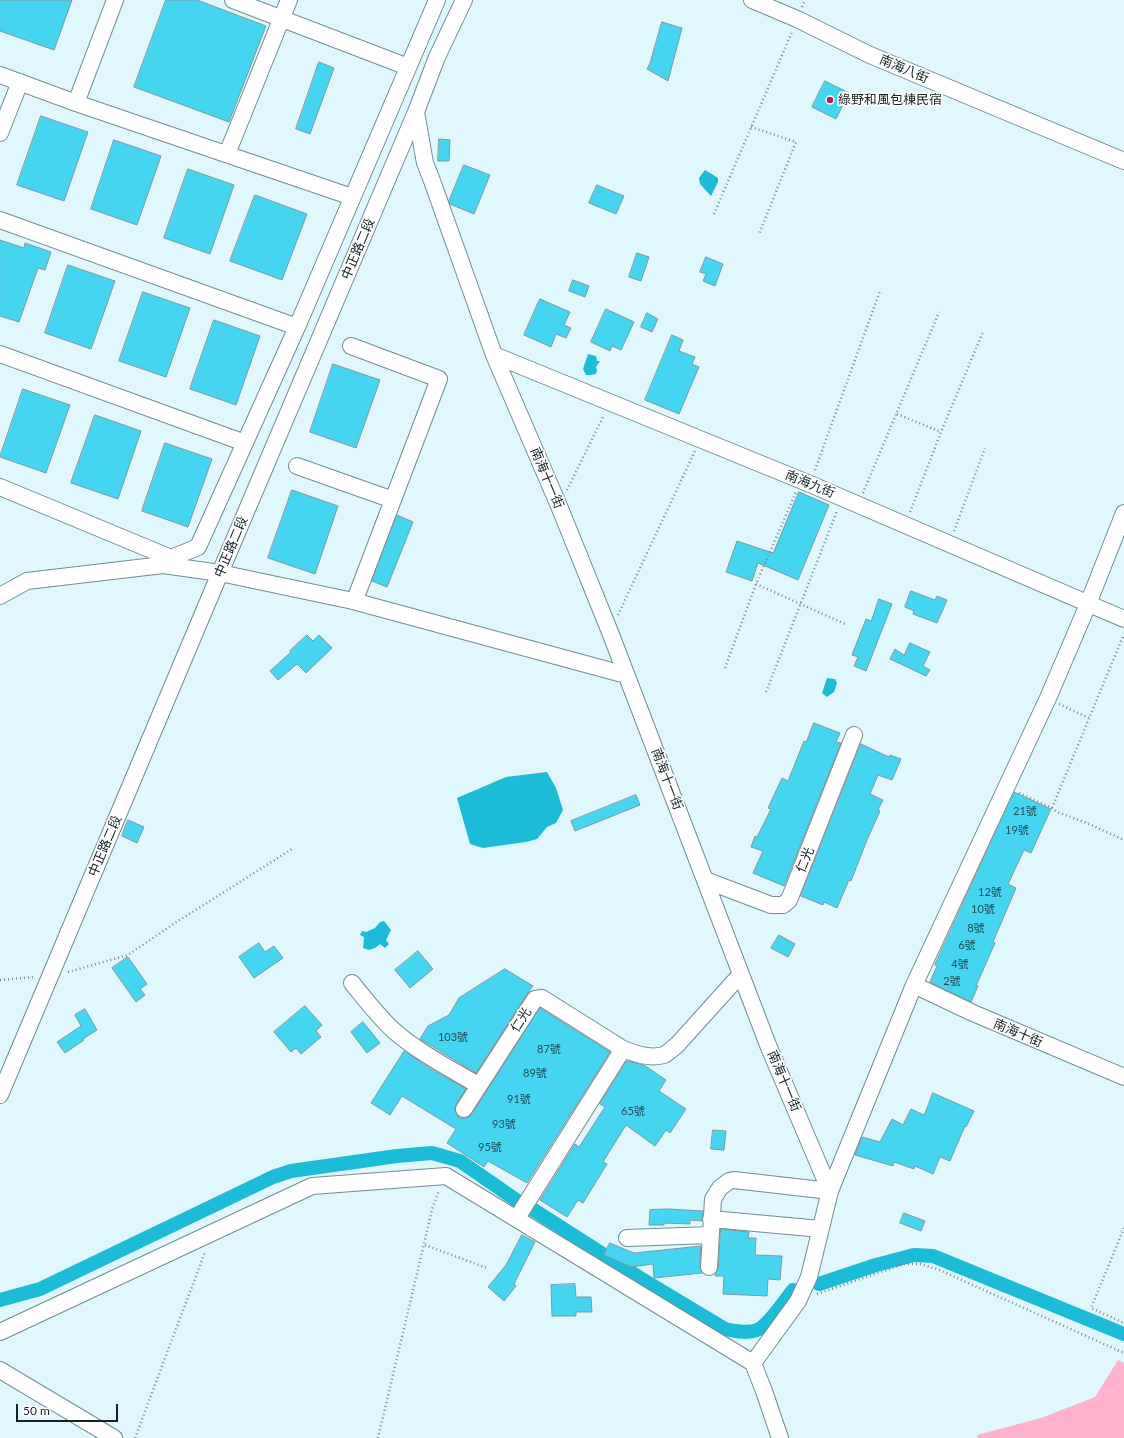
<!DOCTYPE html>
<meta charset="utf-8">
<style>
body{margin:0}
#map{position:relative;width:1124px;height:1438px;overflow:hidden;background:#dff7fd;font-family:Lato,sans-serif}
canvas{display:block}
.scale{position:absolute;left:16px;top:1404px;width:102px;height:18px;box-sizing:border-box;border:2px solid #162124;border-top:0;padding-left:5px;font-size:12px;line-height:14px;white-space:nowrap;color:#162124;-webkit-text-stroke:3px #fff;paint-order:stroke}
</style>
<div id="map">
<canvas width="1124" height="1438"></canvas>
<div class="scale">50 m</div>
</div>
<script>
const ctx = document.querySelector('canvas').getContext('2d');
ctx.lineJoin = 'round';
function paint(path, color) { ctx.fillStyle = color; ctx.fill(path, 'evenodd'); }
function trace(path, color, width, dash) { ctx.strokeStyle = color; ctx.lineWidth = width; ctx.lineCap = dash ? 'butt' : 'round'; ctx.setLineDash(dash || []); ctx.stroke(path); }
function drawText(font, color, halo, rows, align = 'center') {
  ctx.font = font + ' Lato,"Noto Sans TC",sans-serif'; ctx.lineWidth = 3.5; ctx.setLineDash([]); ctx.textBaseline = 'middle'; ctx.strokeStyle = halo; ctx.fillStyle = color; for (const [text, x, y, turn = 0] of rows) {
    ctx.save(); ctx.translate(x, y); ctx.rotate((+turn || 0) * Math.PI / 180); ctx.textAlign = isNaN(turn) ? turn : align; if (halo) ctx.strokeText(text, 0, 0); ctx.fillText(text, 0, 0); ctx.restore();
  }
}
paint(new Path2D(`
 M1118 1360 1124 1363V1438H978L977 1435 1041 1418 1095 1397Z`), '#feb2ce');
paint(new Path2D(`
 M705 170 718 178V182L711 196 700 184 699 178Z
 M588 354 596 356 597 361H600L596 367 597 370 596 374 591 375H586L583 369Z
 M827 678 835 679 837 683 834 692 827 697 822 693Z
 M547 772 556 788 563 810 556 823 547 827 537 839 526 842 483 848 470 844 457 798 506 777Z
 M384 921 391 930 386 940 389 944 385 948 380 944 375 948 369 950 363 948 364 937 360 935 362 931 366 932 375 928 380 922Z`), '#1cbbd7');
trace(new Path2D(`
 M529 1207 640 1278 725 1329C735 1331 747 1334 757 1330 768 1326 785 1300 793 1290
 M819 1284 876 1265 914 1255 933 1256 1124 1334
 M0 1300 40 1289 273 1177 291 1171 397 1156 432 1153 460 1161 519 1202`), '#1cbbd7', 14);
const building = new Path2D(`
 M0 0H72L54 50 0 31Z
 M166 0H197L266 26 229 122 134 87Z
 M662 22 682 28 668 81 647 69 650 63Z
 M319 62 334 68 310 134 296 129Z
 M825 81 849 93 836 119 812 107Z
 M41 116 88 132 64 201 17 185Z
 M439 139 450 140 449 161H438Z
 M114 140 161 156 137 225 91 209Z
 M464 165 490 175 474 214 450 204 449 201Z
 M188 169 234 185 210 254 164 238Z
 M597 185 624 196 616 214 589 203Z
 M255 195 307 214 282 280 230 261Z
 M0 240 24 248 25 243 51 252 45 270 38 268 19 322 0 316Z
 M637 253 649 257 641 281 629 277Z
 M706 257 723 264 715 286 703 281 706 274 700 272Z
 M68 265 115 281 91 349 45 333Z
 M573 280 589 286 585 297 569 291Z
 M143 292 190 308 166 377 119 361Z
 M540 299 570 312 564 325 571 328 566 338 556 334 551 347 524 335Z
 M606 309 634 322 621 350 612 346 610 351 591 342Z
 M647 313 658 319 652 332 641 327Z
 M214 320 260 336 236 405 190 389Z
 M672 335 683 340 679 351 695 357 692 364 699 367 679 414 645 400Z
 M333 364 380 380 356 448 310 432Z
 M23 389 70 405 46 473 0 457Z
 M95 415 141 431 118 499 71 483Z
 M165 443 212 459 188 527 142 511Z
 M292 490 338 506 315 574 268 558Z
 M799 492 829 505 798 580 758 563 752 581 726 572 737 541 773 553Z
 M397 515 413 522 387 587 372 581Z
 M911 591 935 600 937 596 947 600 937 623 913 614 914 611 905 607Z
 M879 599 892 604 866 671 854 666 858 657 852 655 866 619 871 621Z
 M307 635 313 641 319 635 332 648 306 673 297 664 278 680 270 671 291 652 290 651Z
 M910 643 930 652 923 666 930 670 926 676 890 659 895 649 904 655Z
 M814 723 840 733 836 742 841 743 784 886 753 873 763 851 751 847 755 836 757 837 771 809 768 808 782 778 788 781 804 741 806 742Z
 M861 744 889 757 890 755 901 759 892 780 878 775 870 794 883 800 878 810 880 811 867 840 851 881 849 880 837 908 824 902 823 905 801 896Z
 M1014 792 1051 809 1031 853 1024 850 1008 884 1016 888 993 942 995 943 976 986H978L971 1002 930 982 937 966 935 965Z
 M636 795 640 805 575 831 571 821Z
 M128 820 144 827 137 843 122 836Z
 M779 935 795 944 788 957 771 948Z
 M259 943 265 952 274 946 283 958 254 978 239 957Z
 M418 951 433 969 410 988 395 970Z
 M128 957 147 984 140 989 145 995 136 1002 112 968Z
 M505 969 533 986 527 994 476 1073 420 1039 428 1026 449 1015 459 998Z
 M305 1006 322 1025 316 1031 321 1037 301 1054 296 1048 291 1052 274 1032Z
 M540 1008 610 1052 527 1183 488 1161 484 1167 447 1143 456 1129 402 1096 390 1115 371 1103 404 1051 429 1068 466 1089 456 1104 455 1109 456 1114 459 1117 464 1118 469 1117 472 1114Z
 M85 1009 97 1030 83 1039 84 1040 65 1053 57 1042 81 1026 75 1015Z
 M363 1022 380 1043 367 1053 351 1032Z
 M627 1061 644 1065 666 1080 659 1091 686 1109 670 1133 666 1130 655 1146 626 1125 603 1162 607 1164 583 1203 578 1200 567 1217 540 1200 575 1144 579 1147 605 1107 600 1104Z
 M933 1093 974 1111 966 1127 965 1126 950 1161 940 1157 933 1174 915 1166 914 1169 894 1162 893 1166 855 1155 862 1137 880 1142 892 1119 903 1125 911 1109 924 1115Z
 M713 1130 726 1131 724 1150 711 1149Z
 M668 1209 703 1211 702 1221 690 1220V1224L664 1223V1225H649L650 1210Z
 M904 1213 925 1221 921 1231 900 1223Z
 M721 1229 749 1232 748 1238H756L755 1255 782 1256 780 1280 768 1279 767 1296 723 1294 724 1276H715L718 1268Z
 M522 1235 535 1242 514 1284 516 1286 504 1301 488 1287 506 1265Z
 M610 1243 634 1253 701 1246 700 1266 702 1273 654 1278 653 1264 631 1267 604 1255Z
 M575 1284 576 1297H591L592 1312H576V1316H552L551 1285Z`);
paint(building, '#46d5f1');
trace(building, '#7d9aa1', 1);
const minor = new Path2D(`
 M233 0 408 67
 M752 0 797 19 870 55 1124 161
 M0 75 76 103 115 0
 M76 103 352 197
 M416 112 425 163 431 178 494 355 559 506 610 632 768 1045 830 1191 809 1277 798 1301 753 1363
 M0 133 20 82
 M227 154 289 0
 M0 220 297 327 437 0
 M351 346 439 379 356 597 353 601
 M0 354 245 443
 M494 355 810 484 1124 619
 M297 466 393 500
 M0 487 171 558 198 547 297 327
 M0 596 27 581 163 565 220 573 353 601 626 675
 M705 880 771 905H783L789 900 854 735
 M352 983C365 999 378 1016 393 1030 418 1052 449 1068 478 1085
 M914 985 973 1013 1124 1077
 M0 1095 220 573 416 112 437 57 464 0
 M464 1109 535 999 542 998 623 1049C635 1054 651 1059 664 1055 668 1053 673 1048 677 1045L741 974
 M517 1218 623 1049
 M711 1219 821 1229
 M627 1238 710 1235
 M709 1267 713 1199 720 1188 729 1181 734 1180 830 1191 914 985 1048 698 1086 609 1124 513
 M0 1332 312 1186 446 1176 753 1363
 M753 1363 764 1391 780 1438
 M0 1370 114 1438`);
trace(minor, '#718d94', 18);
trace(new Path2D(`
 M802 7 805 0
 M751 127 796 142 759 234
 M714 214 792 32
 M897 414 941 432
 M815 470 880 291
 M567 490 604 415
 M863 493 939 312
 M910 512 941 432 983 332
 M954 531 985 448
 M756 584 845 624
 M618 615 695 451
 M725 668 756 584 796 492
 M766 692 837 511
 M1059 704 1089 718
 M1019 793 1052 808 1057 812 1087 823 1124 840
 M1052 808 1124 634
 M68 972 128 955 175 923 292 849
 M0 980 34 977
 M1124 1228 1091 1308 1124 1323
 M425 1245 487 1268
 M817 1294 904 1264H920L937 1269 1124 1353
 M135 1438 205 1252
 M378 1438 433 1206 439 1191`), '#7a8b90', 2.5, [1, 3]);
trace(minor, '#fff', 16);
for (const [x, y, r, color] of [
 [830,100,4,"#a71f65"]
]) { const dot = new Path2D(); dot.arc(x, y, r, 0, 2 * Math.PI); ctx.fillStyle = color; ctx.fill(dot); trace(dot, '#fff', 1.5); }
drawText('11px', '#224e57', null, [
 ["21號",1025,811],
 ["19號",1017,830],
 ["12號",990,892],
 ["10號",983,909],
 ["8號",976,928],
 ["6號",967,945],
 ["4號",960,964],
 ["2號",952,981],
 ["103號",453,1037],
 ["87號",549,1049],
 ["89號",535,1073],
 ["91號",519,1099],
 ["65號",633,1111],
 ["93號",504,1124],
 ["95號",490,1147]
]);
drawText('13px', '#162124', '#fff', [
 ["南海八街",904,69,23],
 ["中正路二段",358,249,-67],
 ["南海十一街",547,478,67],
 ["南海九街",810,484,22],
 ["中正路二段",231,547,-67],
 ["南海十一街",667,779,69],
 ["中正路二段",105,846,-67],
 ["仁光",805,860,-68],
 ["仁光",521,1020,-57],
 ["南海十街",1018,1033,23],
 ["南海十一街",784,1081,67]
]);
drawText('13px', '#162124', '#fff', [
 ["綠野和風包棟民宿",838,100]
], 'left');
</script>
